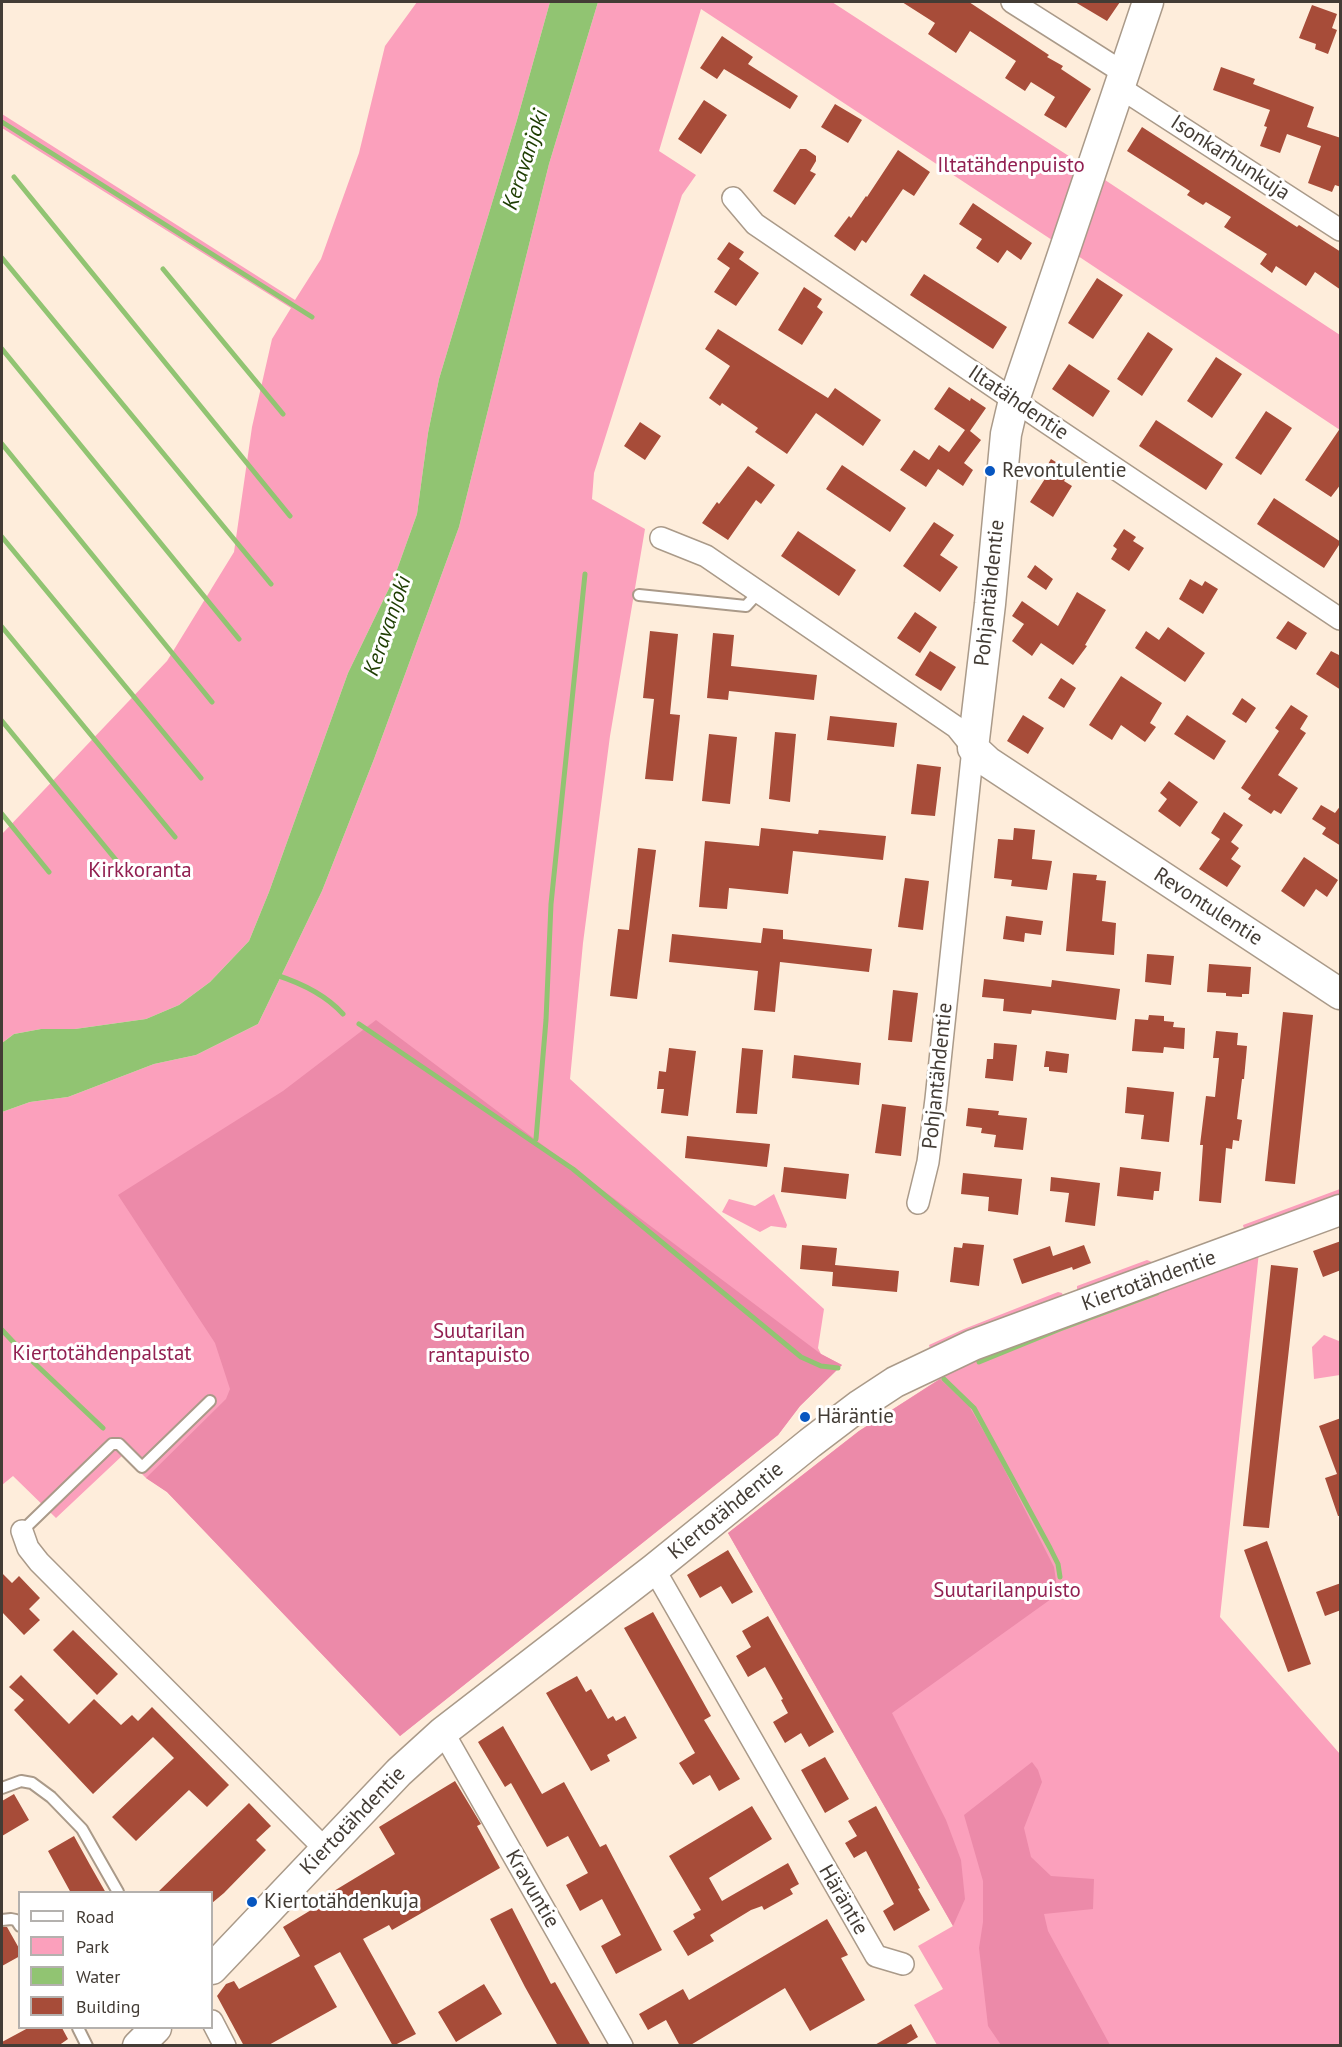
<!DOCTYPE html>
<meta charset="utf-8">
<style>
body{margin:0}
#map{position:relative;width:1342px;height:2047px;overflow:hidden;background:#feeddb;font-family:"PT Sans",sans-serif}
canvas{display:block}
.frame{position:absolute;inset:0;border:3px solid #433c35;pointer-events:none}
.legend{position:absolute;left:18px;top:1891px;width:195px;height:138px;box-sizing:border-box;background:#fff;border:2px solid #b4b1ae;margin:0;padding:8px 10px;list-style:none;font-size:18px;color:#433c35}
.legend li{display:flex;align-items:center;gap:12px;height:30px}
.legend b{width:30px;border:2px solid #b4b1ae}
</style>
<div id="map">
<canvas width="1342" height="2047"></canvas>
<div class="frame"></div>
<ul class="legend">
<li><b style="height:8px;background:#fff"></b>Road</li>
<li><b style="height:16px;background:#fba0bc"></b>Park</li>
<li><b style="height:16px;background:#91c472"></b>Water</li>
<li><b style="height:16px;background:#a74c39"></b>Building</li>
</ul>
</div>
<script>
const ctx = document.querySelector('canvas').getContext('2d');
ctx.lineJoin = 'round';
function paint(path, color) { ctx.fillStyle = color; ctx.fill(path, 'evenodd'); }
function trace(path, color, width, dash) { ctx.strokeStyle = color; ctx.lineWidth = width; ctx.lineCap = dash ? 'butt' : 'round'; ctx.setLineDash(dash || []); ctx.stroke(path); }
function drawText(font, color, halo, rows, align = 'center') {
  ctx.font = font + ' "PT Sans",sans-serif'; ctx.lineWidth = 6; ctx.setLineDash([]); ctx.textBaseline = 'middle'; ctx.strokeStyle = halo; ctx.fillStyle = color; for (const [text, x, y, turn = 0] of rows) {
    ctx.save(); ctx.translate(x, y); ctx.rotate((+turn || 0) * Math.PI / 180); ctx.textAlign = isNaN(turn) ? turn : align; if (halo) ctx.strokeText(text, 0, 0); ctx.fillText(text, 0, 0); ctx.restore();
  }
}
paint(new Path2D(`
 M417 2H550L517 120 439 379 428 433 417 514 394 578 348 673 269 892 249 941 210 982 179 1005 146 1019 75 1029H41L14 1034 2 1043V834L167 661 234 552 252 427 272 339 291 308 2 128V114L295 300 321 259 359 153 385 46Z
 M598 2H832L1078 162 1052 240 701 9 659 151 696 175 682 195 594 473 592 499 645 529 610 736 583 943 570 1079 824 1309 818 1348 821 1354 842 1365 800 1406 778 1435 400 1736 167 1492 146 1478 123 1455 56 1518 13 1476 2 1485V1112L30 1102 68 1097 154 1064 196 1055 258 1024 322 891 374 759 459 527 549 164Z
 M1105 180 1340 335V430L1078 256Z
 M1340 1189V1199L1245 1233 1243 1225Z
 M774 1194 787 1225 786 1228 771 1226 760 1232 722 1212 729 1199 755 1206Z
 M1259 1252 1220 1617 1340 1754V2045H937L914 2005 943 1989 918 1946 953 1926 728 1533 859 1431 952 1371 990 1352Z
 M1147 1260 1152 1262 1153 1266 1077 1293V1286Z
 M1058 1292 1062 1293 1064 1299 931 1353 929 1345 964 1329Z
 M1324 1335 1339 1341 1340 1375 1314 1379 1312 1347Z`), '#fba0bc');
paint(new Path2D(`
 M376 1020 821 1354 842 1365 800 1406 778 1435 400 1736 167 1492 146 1478 226 1399 230 1389 215 1343 118 1195 283 1091Z
 M940 1379 969 1406 994 1449 1054 1567 1058 1594 892 1713 946 1820 961 1860 965 1899 953 1926 728 1533 859 1431Z
 M1032 1762 1038 1770 1042 1782 1024 1828 1031 1857 1051 1876 1094 1879 1093 1909 1044 1914 1048 1931 1110 2045H1001L988 2026 979 1948 983 1922V1881L964 1815Z`), '#ec8aa9');
paint(new Path2D(`
 M550 2H598L549 164 459 527 374 759 322 891 258 1024 196 1055 154 1064 68 1097 30 1102 2 1112V1043L14 1034 41 1029H75L146 1019 179 1005 210 982 249 941 269 892 348 673 394 578 417 514 428 433 439 379 517 120Z`), '#91c472');
trace(new Path2D(`
 M2 122 312 317
 M14 177 290 516
 M2 258 271 584
 M163 269 283 414
 M2 349 239 639
 M2 444 212 702
 M2 537 201 778
 M2 627 175 837
 M2 721 116 860
 M2 814 49 872
 M276 975C301 983 325 994 343 1014
 M359 1024 573 1169 801 1357 821 1366 838 1368
 M536 1139 546 1020 551 904 585 574
 M2 1330 17 1346
 M30 1359 103 1428
 M979 1362 1060 1329 1157 1293
 M944 1379 974 1408 1050 1548 1058 1564 1060 1577`), '#91c472', 5);
paint(new Path2D(`
 M902 2H969L1049 55 1047 57 1063 66 1061 69 1091 89 1066 128 1044 115 1055 97 1031 82 1025 91 1005 78 1016 61 970 31 956 53 928 34 935 23Z
 M1075 2H1120L1107 21Z
 M1312 5 1337 14 1332 28 1337 30 1328 54 1315 49 1316 44 1299 38Z
 M722 36 753 57 748 64 798 96 790 109 724 69 717 79 700 68Z
 M1221 67 1255 79 1253 84 1314 107 1307 127 1341 138V187L1335 185 1332 192 1308 183 1321 146 1287 134 1280 153 1260 146 1267 127 1264 126 1270 110 1213 90Z
 M704 100 727 115 701 154 678 139Z
 M835 104 862 120 848 143 821 127Z
 M1142 127 1297 227 1299 225 1341 252V290L1315 272 1306 286 1276 266 1272 273 1260 264 1267 254 1224 227 1231 217 1206 202 1203 205 1187 195 1190 191 1127 151Z
 M800 149H806L816 156V161L810 171 816 174 795 205 773 191Z
 M898 150 930 172 914 196 903 189 866 243 862 240 855 251 834 236 849 216 851 218 866 196 867 197Z
 M973 203 1032 243 1021 260 1007 250 998 263 976 248 982 239 959 224Z
 M729 242 744 252 739 259 759 273 736 306 714 292 730 268 717 259Z
 M924 274 1007 327 993 349 910 295Z
 M1097 278 1123 295 1093 339 1068 323Z
 M804 287 822 299 817 307 823 312 802 345 778 330Z
 M718 329 828 398 835 388 881 420 863 446 816 413 787 454 755 432 758 428 722 403 720 406 709 398 730 366 705 349Z
 M1148 332 1173 349 1142 396 1117 379Z
 M1216 357 1242 374 1212 418 1187 401Z
 M1069 364 1110 391 1093 417 1052 389Z
 M949 387 970 401 971 398 986 408 970 431 981 440 964 463 973 470 963 486 938 469 926 487 900 470 914 450 929 460 939 445 949 452 965 430 934 409Z
 M1266 411 1292 428 1261 475 1235 458Z
 M1156 420 1223 464 1206 490 1139 446Z
 M640 422 661 436 645 460 624 446Z
 M1341 427V484L1331 497 1305 480Z
 M1051 459 1070 471 1064 481 1072 486 1053 517 1030 502 1048 474 1044 471Z
 M842 465 906 508 890 532 826 489Z
 M748 466 775 485 761 504 756 500 728 540 702 523 717 502 719 504Z
 M1274 498 1341 542 1324 568 1257 524Z
 M934 522 954 535 940 555 958 567 940 592 903 566Z
 M1124 529 1136 537 1133 541 1144 548 1129 571 1111 559 1117 549 1113 546Z
 M798 531 856 570 839 596 781 556Z
 M1035 565 1053 579 1046 590 1027 577Z
 M1190 579 1202 586 1205 581 1218 589 1203 614 1179 599Z
 M1077 592 1106 610 1085 645 1087 646 1073 665 1041 643 1032 656 1012 641 1024 624 1012 616 1022 601 1058 626Z
 M915 612 937 627 920 653 897 638Z
 M1288 621 1307 633 1296 650 1276 638Z
 M1168 627 1205 653 1185 682 1135 648 1146 631 1159 640Z
 M650 631 678 634 670 714 680 715 673 781 645 779 654 699 643 698Z
 M713 633 734 635 731 666 817 675 814 700 729 691 728 700 707 698Z
 M930 651 956 667 941 691 915 675Z
 M1331 651 1341 656V690L1316 674Z
 M1121 676 1162 703 1150 723 1156 727 1145 742 1121 725 1112 740 1089 725Z
 M1061 678 1076 688 1064 708 1048 698Z
 M1242 698 1256 708 1246 723 1232 714Z
 M1291 705 1308 716 1300 729 1306 733 1278 775 1298 788 1281 814 1274 810 1271 814 1248 799 1251 795 1241 788 1279 731 1275 728Z
 M1023 715 1044 728 1028 754 1007 741Z
 M1187 715 1226 741 1214 760 1174 734Z
 M830 716 897 723 894 747 827 740Z
 M775 732 796 734 790 802 769 799Z
 M709 734 737 737 730 804 702 801Z
 M917 764 941 767 935 816 911 814Z
 M1169 781 1198 802 1180 827 1158 811 1167 799 1160 793Z
 M1321 805 1335 813 1341 805V846L1322 834 1326 828 1312 819Z
 M1224 812 1243 825 1231 842 1239 848 1231 859 1241 866 1227 887 1199 869 1220 839 1211 833Z
 M761 828 818 834 819 830 886 836 883 860 793 851 788 894 729 888 727 909 699 907 705 841 759 846Z
 M1014 828 1035 830 1032 859 1052 861 1047 890 1011 886 1012 880 994 878 998 839 1013 840Z
 M638 848 656 850 637 999 610 996 618 929 629 930Z
 M1304 857 1338 880 1327 897 1316 889 1304 907 1281 891Z
 M1073 873 1097 875 1096 880 1106 881 1102 921 1116 923 1114 955 1066 951Z
 M905 878 929 881 923 930 898 927Z
 M1006 916 1043 921 1041 935 1025 933 1024 942 1003 939Z
 M763 928 783 930V939L872 949 869 972 780 962 775 1012 754 1010 758 971 669 962 672 934 761 943Z
 M1147 954 1174 956 1171 985 1145 982Z
 M1209 964 1251 967 1249 994H1242V997L1226 996V993L1207 992Z
 M984 979 1051 987 1052 980 1120 989 1116 1020 1032 1010 1031 1014 1003 1011 1004 999 982 997Z
 M893 990 918 993 912 1042 888 1040Z
 M1283 1012 1313 1015 1295 1184 1265 1181Z
 M1149 1015 1164 1016V1021L1174 1022 1173 1027 1185 1028 1184 1049 1164 1047 1163 1053 1132 1051 1135 1019 1148 1020Z
 M1216 1031 1238 1033 1237 1045 1247 1046 1244 1079H1242L1237 1119 1242 1120 1239 1141 1233 1140 1232 1149 1226 1148 1221 1203 1199 1201 1203 1145H1200L1206 1096 1215 1097 1219 1058H1213Z
 M994 1043 1017 1045 1013 1081 985 1078 987 1059H993Z
 M669 1048 696 1051 688 1116 661 1113 664 1089H657L659 1071 666 1072Z
 M742 1048 763 1050 757 1114 736 1113Z
 M1046 1051 1069 1054 1067 1073 1049 1071V1067H1044Z
 M794 1055 861 1063 859 1085 792 1078Z
 M1127 1087 1174 1092 1169 1142 1141 1139 1144 1115 1125 1113Z
 M882 1104 906 1107 901 1156 875 1153Z
 M968 1108 999 1111 998 1115 1027 1118 1023 1150 994 1147 996 1135 981 1133 982 1128 966 1126Z
 M687 1136 770 1144 767 1167 685 1158Z
 M784 1167 849 1174 846 1199 781 1192Z
 M1120 1167 1161 1172 1159 1191H1154L1153 1200 1117 1196Z
 M963 1173 1022 1179 1018 1215 988 1211 989 1197 961 1194Z
 M1051 1177 1100 1183 1095 1226 1065 1222 1069 1193 1050 1191Z
 M1341 1241V1270L1323 1277 1313 1251Z
 M963 1243 984 1245 979 1286 950 1282 954 1247 962 1248Z
 M802 1245 837 1248 835 1265 899 1271 897 1292 832 1286 833 1272 800 1269Z
 M1084 1245 1091 1263 1073 1270 1072 1267 1022 1284 1013 1259 1050 1246 1053 1256Z
 M1271 1265 1298 1268 1269 1528 1243 1526Z
 M1341 1418V1516H1338L1325 1478 1337 1474 1319 1426Z
 M1267 1541 1311 1664 1288 1672 1244 1550Z
 M728 1550 753 1592 732 1604 721 1586 700 1598 687 1575Z
 M2 1573 12 1583 19 1576 40 1598 29 1609 40 1620 24 1635 2 1612Z
 M1341 1583V1610L1325 1616 1316 1592Z
 M653 1612 711 1716 704 1720 740 1779 719 1791 710 1775 693 1785 679 1763 695 1753 624 1628Z
 M768 1616 834 1732 809 1747 801 1733 785 1743 773 1722 788 1713 781 1700 783 1699 765 1667 748 1677 736 1656 751 1647 742 1631Z
 M73 1630 118 1674 97 1695 53 1650Z
 M21 1675 69 1724 94 1699 121 1725 132 1715 138 1721 152 1707 229 1785 207 1807 189 1790 136 1841 112 1817 174 1758 153 1737 93 1794 14 1710 24 1700 9 1687Z
 M577 1676 586 1692 591 1689 608 1719 613 1716 616 1721 625 1716 637 1738 607 1755 610 1761 591 1771 546 1693Z
 M503 1726 542 1794 564 1782 600 1847 606 1844 662 1950 616 1974 601 1946 621 1935 602 1899 580 1911 566 1885 588 1873 568 1836 547 1847 511 1783 505 1787 478 1742Z
 M825 1757 849 1799 825 1813 801 1770Z
 M455 1781 481 1824 477 1826 500 1868 392 1930 389 1925 363 1939 416 2034 393 2046 340 1952 314 1966 337 2007 267 2046H244L217 1996 226 1984 234 1981 239 1989 300 1956 283 1927 326 1901 324 1897 395 1854 379 1827Z
 M14 1794 29 1820 2 1836V1801Z
 M249 1803 271 1826 256 1840 266 1850 224 1893 212 1903V1893H157Z
 M752 1806 772 1839 709 1878 722 1901 788 1863 799 1884 790 1889 793 1894 764 1910 762 1906 751 1910 710 1935 714 1941 688 1956 673 1931 695 1918 693 1914 701 1910 669 1856Z
 M876 1806 920 1888 918 1889 930 1910 894 1931 883 1911 894 1904 866 1851 854 1858 845 1843 857 1836 848 1821Z
 M74 1836 90 1865 106 1893H71L48 1851Z
 M512 1908 551 1984 555 1982 591 2046H558L525 1987 490 1919Z
 M827 1919 848 1955 841 1958 865 2000 810 2031 785 1988 689 2046H680L666 2020 648 2030 639 2014 683 1989 689 2000Z
 M2 1927H7L20 1950V1956L2 1966Z
 M484 1984 502 2014 456 2042 438 2012Z
 M911 2024 918 2037 903 2046H873Z
 M28 2028H62L68 2039 58 2046H2V2042Z`), '#a74c39');
const lane = new Path2D(`
 M639 595 746 606 758 593
 M22 1531 112 1444H119L142 1467 210 1401
 M2 1788 21 1781 32 1783 51 1797 82 1829 118 1892
 M2 1920 11 1919 16 1920 20 1926
 M78 2028 87 2046`);
const street = new Path2D(`
 M1012 2 1124 73
 M1119 87 1340 230
 M733 198 755 224 1040 418 1340 619
 M661 538 706 556 956 727 973 748 936 1099 928 1162 918 1203
 M22 1531 28 1548 39 1562 325 1849
 M654 1569 872 1949 876 1956 903 1964
 M443 1732 622 2046
 M212 2021 225 2046`);
const secondary = new Path2D(`
 M1148 2 1014 400 1006 434 990 604 973 748 988 762 1340 994
 M212 1969 399 1772 443 1732 654 1569 810 1443 860 1405 895 1382 973 1345 1340 1210
 M138 2046 156 2028`);
trace(lane, '#aa9a89', 14);
trace(street, '#aa9a89', 24);
trace(secondary, '#aa9a89', 33);
trace(lane, '#fff', 10);
trace(street, '#fff', 21);
trace(secondary, '#fff', 30);
for (const [x, y, r, color] of [
 [990,471,6,"#0756c0"],
 [805,1417,6,"#0756c0"],
 [252,1902,6,"#0756c0"]
]) { const dot = new Path2D(); dot.arc(x, y, r, 0, 2 * Math.PI); ctx.fillStyle = color; ctx.fill(dot); trace(dot, '#fff', 2); }
drawText('21px', '#433c35', '#fff', [
 ["Isonkarhunkuja",1230,158,33],
 ["Iltatähdentie",1018,403,34],
 ["Pohjantähdentie",990,593,-84],
 ["Revontulentie",1208,907,33],
 ["Pohjantähdentie",938,1076,-84],
 ["Kiertotähdentie",1149,1281,-20],
 ["Kiertotähdentie",726,1511,-39],
 ["Kiertotähdentie",353,1821,-46],
 ["Kravuntie",532,1889,60],
 ["Häräntie",843,1900,60]
]);
drawText('21px', '#922051', '#fff', [
 ["Iltatähdenpuisto",1011,166],
 ["Kirkkoranta",140,871],
 ["Suutarilan",479,1332],
 ["rantapuisto",479,1356],
 ["Kiertotähdenpalstat",102,1354],
 ["Suutarilanpuisto",1007,1591]
]);
drawText('21px', '#433c35', '#fff', [
 ["Revontulentie",1002,471],
 ["Häräntie",817,1417],
 ["Kiertotähdenkuja",264,1902]
], 'left');
drawText('italic 22px', '#1d3c01', '#fff', [
 ["Keravanjoki",526,160,-72],
 ["Keravanjoki",388,626,-71]
]);
</script>
